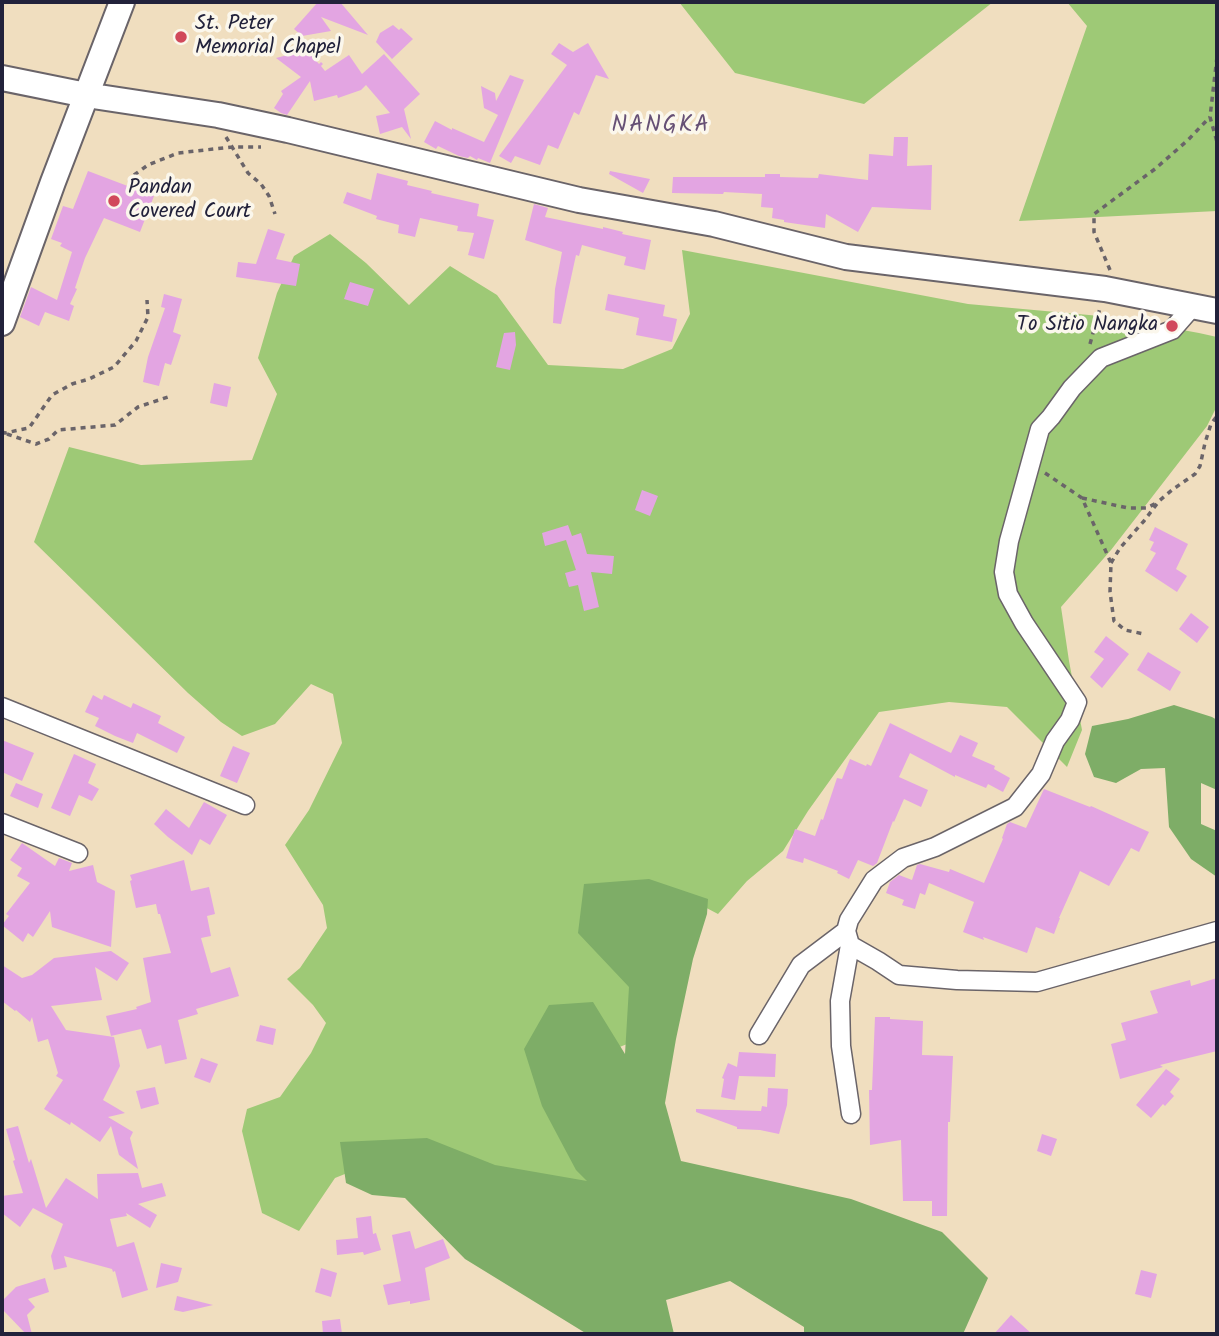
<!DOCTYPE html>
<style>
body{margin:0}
#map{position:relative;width:1219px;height:1336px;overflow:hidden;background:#f0debf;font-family:Kalam,sans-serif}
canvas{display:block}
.frame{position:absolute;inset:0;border:4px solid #22223b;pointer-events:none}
</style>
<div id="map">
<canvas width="1219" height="1336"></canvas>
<div class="frame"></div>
</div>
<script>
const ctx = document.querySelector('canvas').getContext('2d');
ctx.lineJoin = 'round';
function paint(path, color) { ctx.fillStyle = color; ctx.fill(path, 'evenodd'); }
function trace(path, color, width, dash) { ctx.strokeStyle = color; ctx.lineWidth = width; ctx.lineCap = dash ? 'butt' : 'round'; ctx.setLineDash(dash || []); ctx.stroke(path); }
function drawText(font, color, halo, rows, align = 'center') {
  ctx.font = font + ' Kalam,sans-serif'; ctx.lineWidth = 7; ctx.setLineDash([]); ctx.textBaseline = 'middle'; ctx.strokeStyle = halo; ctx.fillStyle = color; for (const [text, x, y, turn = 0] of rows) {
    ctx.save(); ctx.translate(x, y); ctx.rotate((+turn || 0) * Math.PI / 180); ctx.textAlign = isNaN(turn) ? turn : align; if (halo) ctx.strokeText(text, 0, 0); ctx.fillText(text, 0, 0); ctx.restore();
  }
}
paint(new Path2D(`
 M679 2H993L864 104 735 73Z
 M1067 2H1217V211L1019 221 1087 26Z
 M330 234 366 263 409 305 450 266 497 295 548 365 623 369 672 349 690 314 682 250 968 304 1111 317 1199 333 1217 337V406L1207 426 1111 550 1061 607 1069 661 1082 730 1067 767 1007 707 949 702 879 712 808 811 783 851 747 881 718 914 697 903 638 972 645 1037 617 1048 594 1208 387 1157 335 1178 299 1231 262 1213 242 1131 247 1109 280 1097 311 1053 326 1023 313 1005 287 979 300 968 327 928 323 905 285 845 309 810 342 743 333 694 311 684 275 724 242 736 221 722 188 693 34 542 69 447 141 465 252 460 277 394 258 358 277 293 294 256Z`), '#9ec976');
paint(new Path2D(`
 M1174 705 1212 717 1217 720V790L1201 783V824L1217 831V877L1191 859 1169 827 1165 768 1141 769 1116 783 1094 777 1085 754 1092 726 1128 719Z
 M649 879 708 899 707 914 693 959 676 1039 665 1103 681 1161 851 1199 942 1232 988 1278 963 1334H804V1327L730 1281 666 1300 674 1334H587L465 1259 405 1198 372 1195 346 1183 340 1142 427 1138 495 1165 587 1181 576 1170 542 1106 524 1049 549 1005 593 1002 625 1054 629 987 578 933 584 884Z`), '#7ead67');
paint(new Path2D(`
 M318 2H340L368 35 321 17 331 31 302 36 294 29Z
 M393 25 399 30 401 28 413 39 392 59 376 42 380 33Z
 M559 43 573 52 588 43 609 79 596 75 579 115 574 112 558 149 548 145 540 165 515 156 511 163 499 156 567 65 551 54Z
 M302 45 319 64 321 62 323 64 321 66 325 71 349 55 362 74 384 54 420 94 404 109 411 139 402 127 380 134 376 116 390 113 366 85 361 90 338 98 337 95 314 101 310 81 287 115 281 113 274 108 283 94 281 91 301 77 276 58 303 51Z
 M510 75 524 80 490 163 478 158 477 160 470 156 468 158 459 156 438 146 436 149 424 142 435 121 452 130V128L484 142 498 115 484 108 481 86 495 93 496 101Z
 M894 137H908L907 166 932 165 931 210 872 207 858 232 826 214 825 228 784 222V220L772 218 773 208 761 207 762 194 724 192 723 194 672 193 673 177H765V174H780V177L818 178 819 174 868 180 869 154 893 156Z
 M88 171 154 196 140 232 104 218 85 258 75 288 77 289 70 304 74 306 69 321 45 312 39 326 20 317 31 287 57 300 72 252 60 246 62 243 51 239 63 206 73 209Z
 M610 171 650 179 643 193 609 174Z
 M377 173 408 181 407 185 432 191 431 193 479 204 477 216 494 220 484 259 468 255 474 233 457 231 458 226 420 218 415 237 398 233 399 225 376 219 377 216 343 203 347 192 371 200Z
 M534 204 548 208 545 217 603 229V227L623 232 622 234 651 240 645 270 624 265 626 257 582 245 579 256 576 255 561 324 553 323 555 289 562 252 525 240Z
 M268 229 285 234 276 259 300 264 296 286 236 277 238 262 256 264Z
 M350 282 374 289 368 306 344 299Z
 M164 294 182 299 173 332 181 335 171 365 165 363 159 386 143 382 148 357 165 308 161 307Z
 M608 294 665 305 663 316 677 319 672 342 636 335 639 318 605 310Z
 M515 332 516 345 510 370 496 367 504 333Z
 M214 383 231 387 227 407 210 403Z
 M642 490 658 496 650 516 635 510Z
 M568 525 572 536 581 533 587 554 614 556 612 574 591 572 599 607 584 611 578 585 569 587 565 573 576 570 566 540 545 546 542 533Z
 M1155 527 1188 544 1176 569 1187 576 1177 592 1145 571 1156 553 1150 550 1154 542 1149 540Z
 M1191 613 1209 627 1197 643 1179 629Z
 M1106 636 1129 654 1102 688 1090 677 1104 659 1094 652Z
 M1148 652 1181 672 1170 691 1137 670Z
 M93 695 102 700 104 695 131 708 133 703 161 716 158 723 185 737 177 753 137 733 133 743 115 736 95 726 99 718 85 712Z
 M890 723 951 753 960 735 978 743 972 756 995 766 994 769 1010 778 1003 792 988 784 986 788 955 775V777L910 753 899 777 928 790 921 807 904 799 894 822 893 821 877 863 873 866 858 860 849 879 837 873 838 871 804 858 803 863 786 858 795 829 815 836 821 819 823 820 837 778 842 779 850 759 866 766 867 764 871 766Z
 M2 740 34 753 22 781 2 772Z
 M233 746 250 753 237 783 220 776Z
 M74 754 96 764 88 783 99 789 92 801 79 795 70 816 51 808Z
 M16 783 43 794 38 808 10 796Z
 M1044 789 1072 800 1090 807 1091 806 1149 832 1139 852 1131 848 1109 886 1080 871 1059 918H1060L1054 934 1036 927 1027 953 983 937 984 940 963 932 974 902 929 883 925 895 920 893 915 909 902 905 904 900 886 893 890 882 899 875 912 880 917 865 920 864 949 872 950 869 984 883 1003 839 1002 838 1007 824 1010 822 1026 828Z
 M204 802 227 815 210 845 200 839 192 855 168 837 154 824 166 809 189 828Z
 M22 843 55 866 59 858 72 863 69 871 93 865 97 882 115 891 111 947 52 927 50 911 33 937 28 933 23 942 2 925 9 916 6 914 30 883 17 876 22 868 10 860Z
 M184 860 191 891 209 887 215 914 207 916 211 936 201 938 211 973 230 967 239 996 196 1009 198 1014 178 1020 187 1059 165 1064 161 1045 147 1049 141 1029 111 1036 106 1016 137 1009 136 1007 151 1002 143 958 171 953 160 914H158L156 904 136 908 130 881 132 880 130 875Z
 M111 951 129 963 117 981 95 967 102 1000 51 1006 66 1030 114 1037 120 1066 103 1100 125 1113 108 1117 133 1132 130 1138 138 1169 119 1155 111 1126 100 1142 71 1122 70 1125 44 1109 63 1080 56 1076 58 1073 48 1039 38 1042 32 1017 30 1022 16 1010 15 1011 2 1001V965L22 978 32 975 54 958Z
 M1217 978V1051L1160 1065 1163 1067 1120 1079 1111 1044 1126 1040 1121 1023 1158 1013 1150 991 1190 980 1191 986Z
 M875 1017H890V1019L923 1021 922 1055 953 1056 950 1122H948L947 1216H932V1201H903L901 1140 870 1145 869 1090H872Z
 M260 1025 276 1029 273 1045 256 1041Z
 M739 1052 776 1054 775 1077 739 1076 735 1100 721 1097 724 1079 722 1078 728 1063 737 1067Z
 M201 1058 218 1064 210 1083 194 1077Z
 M1166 1069 1180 1079 1170 1092 1174 1096 1165 1106 1163 1104 1151 1118 1136 1105Z
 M155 1087 159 1104 141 1109 136 1091Z
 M768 1088 788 1089 787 1105 779 1134 760 1130 737 1129V1127L696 1112V1109L761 1111 762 1106 767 1107Z
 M18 1126 29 1163 31 1159 46 1208 66 1178 98 1199 97 1174 138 1173 142 1188 162 1183 166 1196 138 1204 157 1215 150 1228 126 1213 127 1216 110 1219 117 1247 134 1242 148 1290 122 1298 115 1271 113 1272 112 1269 64 1256 67 1267 54 1270 51 1256 63 1224 33 1208 20 1227 2 1213V1196L23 1193 13 1161 15 1160 6 1129Z
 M1042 1134 1057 1139 1051 1156 1037 1151Z
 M371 1216 373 1234 376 1233 381 1250 364 1255 363 1252 337 1255 336 1240 358 1238 356 1218Z
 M410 1231 415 1249 443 1239 450 1258 425 1268 430 1300 410 1304V1301L388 1305 383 1285 401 1281 392 1235Z
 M161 1263 182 1268 178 1282 156 1288Z
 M321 1268 337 1273 331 1297 315 1292Z
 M1141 1270 1157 1274 1151 1298 1135 1294Z
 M45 1278 49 1292 28 1299 35 1307 27 1315 32 1334H26L2 1309V1301L16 1287Z
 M177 1296 213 1305 183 1312 174 1310Z
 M1011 1315 1032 1334H994Z
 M340 1319 342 1334H323L322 1321Z`), '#e3a5e2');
const street = new Path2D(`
 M1193 306 1172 330 1101 358 1072 388 1051 417 1040 429 1009 541 1004 572 1008 594 1024 623 1077 702 1070 720 1055 741 1041 774 1015 807 935 847 903 858 874 880 849 920 846 931 850 945 878 961 899 975 957 980 1037 982 1217 931
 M2 707 245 805
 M2 823 78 853
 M850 945 840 1001 841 1046 851 1114
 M759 1035 801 965 846 931`);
const secondary = new Path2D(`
 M2 78 86 95 218 115 288 130 579 200 714 224 846 257 1105 289 1217 311
 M2 323 53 182 122 2`);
trace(street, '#6a6469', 21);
trace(secondary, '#6a6469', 28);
trace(new Path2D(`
 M1217 57 1210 117 1217 142
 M226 137 248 173 261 184 269 196 275 214
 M134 175 148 165 178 153 232 147H261
 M1110 270 1094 232V214L1155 169 1188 140 1210 117
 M1090 344 1100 308
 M2 432 5 433 29 428 52 395 72 384 89 379 114 367 136 341 148 317 147 300
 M7 434 36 444 49 439 58 430 115 425 138 407 168 397
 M1045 473 1082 498 1111 563 1110 592 1114 621 1125 630 1144 634
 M1082 498 1128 508H1147L1158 502
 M1111 563 1120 548 1144 521 1159 501 1172 490 1195 474 1200 466 1205 443 1211 424 1217 416`), '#6a6469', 3.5, [5, 5]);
trace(street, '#fff', 18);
trace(secondary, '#fff', 24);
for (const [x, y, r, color] of [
 [181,37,7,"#d1495b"],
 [114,201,7,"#d1495b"],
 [1172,326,7,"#d1495b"]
]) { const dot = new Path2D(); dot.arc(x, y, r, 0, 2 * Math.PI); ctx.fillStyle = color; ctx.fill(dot); trace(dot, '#fbf7ec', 2.5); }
drawText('21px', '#22223b', '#fbf7ec', [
 ["St. Peter",195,25],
 ["Memorial Chapel",195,49],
 ["Pandan",128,189],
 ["Covered Court",128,213],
 ["To Sitio Nangka",1158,326,"right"]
], 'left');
ctx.letterSpacing = '2px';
drawText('23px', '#665075', '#fbf7ec', [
 ["NANGKA",661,127]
]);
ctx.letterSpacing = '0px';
</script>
